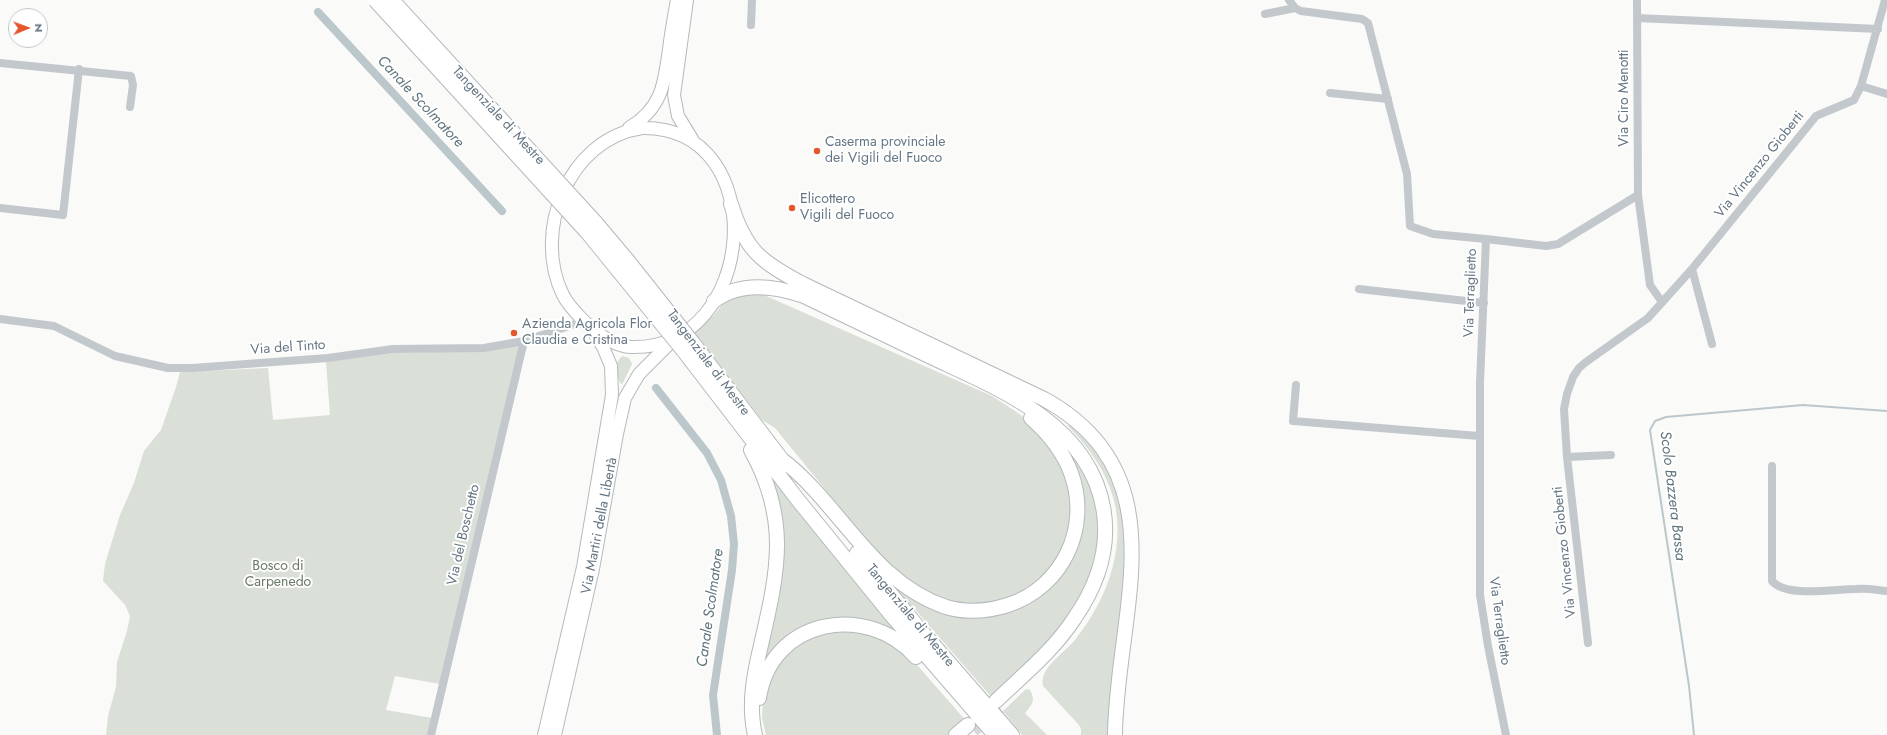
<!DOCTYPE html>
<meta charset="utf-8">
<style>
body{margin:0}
#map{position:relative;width:1887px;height:735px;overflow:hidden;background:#fafaf8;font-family:Jost,sans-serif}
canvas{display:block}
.north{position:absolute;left:8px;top:8px;width:40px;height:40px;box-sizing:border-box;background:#fff;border:1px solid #c1c8cd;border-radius:50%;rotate:89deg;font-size:11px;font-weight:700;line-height:16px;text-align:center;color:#657683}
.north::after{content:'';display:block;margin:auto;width:14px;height:18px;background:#e4572e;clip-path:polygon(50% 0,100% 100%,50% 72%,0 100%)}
</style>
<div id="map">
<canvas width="1887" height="735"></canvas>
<div class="north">N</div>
</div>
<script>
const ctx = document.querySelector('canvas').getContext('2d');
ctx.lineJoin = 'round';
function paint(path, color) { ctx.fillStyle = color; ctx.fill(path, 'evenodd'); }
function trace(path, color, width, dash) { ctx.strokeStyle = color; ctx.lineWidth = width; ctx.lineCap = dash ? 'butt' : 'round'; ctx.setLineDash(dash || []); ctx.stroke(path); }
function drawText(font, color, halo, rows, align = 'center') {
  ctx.font = font + ' Jost,sans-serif'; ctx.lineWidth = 4; ctx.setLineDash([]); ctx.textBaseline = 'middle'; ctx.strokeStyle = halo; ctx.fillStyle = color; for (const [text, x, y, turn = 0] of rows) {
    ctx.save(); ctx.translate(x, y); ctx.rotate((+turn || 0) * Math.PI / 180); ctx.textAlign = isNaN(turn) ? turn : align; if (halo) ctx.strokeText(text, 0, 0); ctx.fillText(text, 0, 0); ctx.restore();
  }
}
paint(new Path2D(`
 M754 293 764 295 992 396 1018 413 1029 421 1065 466 1076 520 1046 581 997 607 939 601 891 570 775 428 762 420 694 333 713 316 725 301 735 296Z
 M520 345 440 684 395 676 386 710 432 718 428 735H106L108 716 116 687 117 662 127 631 130 616 125 605 103 581 105 564 120 515 134 483 144 451 161 430 176 387 180 372 268 368 273 420 330 415 326 362 393 353 485 351Z
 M623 356 629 358 632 364 623 383 621 384C616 377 614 360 623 356Z
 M1071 421 1111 469 1128 531 1113 735H1081V729L1079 725 1043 686C1039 668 1063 654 1074 641 1108 600 1130 540 1110 488 1101 464 1086 445 1068 426Z
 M1059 445 1073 454 1095 491 1101 547 1075 613 993 699 912 606 910 607 892 587 896 584 940 608 1024 604 1079 533Z
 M768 475H770L895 630 891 633C880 628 869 624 856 622 811 616 769 647 758 691 756 698 755 705 755 712 755 719 759 731 757 735 743 674 778 610 780 549 781 524 774 502 767 478Z
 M857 629 903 649 967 722 952 735H766L762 718 763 698 765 689 783 656 815 634Z
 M1026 689 1030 690C1036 700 1032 705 1025 713L1047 735H1022L1003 711Z`), '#dadfd7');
trace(new Path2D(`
 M1694 735 1689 686 1650 430 1655 421 1666 417 1803 405 1887 411`), '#bbc7cb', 2);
trace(new Path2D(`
 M318 12 502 211
 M656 388 707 453 721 480 731 516 734 544 732 570 713 695 717 735`), '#bbc7cb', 8);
trace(new Path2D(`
 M973 730 1000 707`), '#d5d9db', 14, [14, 7]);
const primary = new Path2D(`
 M687 0 674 95 678 116 692 139
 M629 128C662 108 664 85 669 49 671 33 674 16 677 0
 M642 128C774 126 758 351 631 347 615 346 599 335 587 324 578 315 569 307 563 295 532 232 568 139 642 128Z
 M544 735 583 567 612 395 611 366 603 347 594 333
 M555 735 593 569 617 434 625 398 639 374 672 341`);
const highway = new Path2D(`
 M731 204C745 250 761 262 803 284L1044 399C1182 475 1116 612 1115 735
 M714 301C740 281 775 286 804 296 846 316 888 336 929 356 967 374 1006 390 1040 415 1113 468 1125 546 1074 619 1053 651 1023 675 996 701
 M693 343 786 465
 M683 350 798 500 893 617 995 735
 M751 450C790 520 778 571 761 645 754 674 748 705 755 735
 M781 459C840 503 871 582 946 607 966 613 989 611 1008 605 1063 587 1091 527 1071 473 1063 451 1048 433 1031 418
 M857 553 918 627 1012 735
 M759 698C771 619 866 601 916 657
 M956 735 968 725`);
trace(primary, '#b5babe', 14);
trace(highway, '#b4b9bd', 16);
trace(new Path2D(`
 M1289 0 1295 8 1301 11 1362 19 1368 23 1407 174 1410 226 1433 234 1486 239 1480 383V595L1488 646 1506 735
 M1265 14 1295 8
 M1637 18 1878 29
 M751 25 752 0
 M0 63 131 76 133 85 130 107
 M1861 86 1887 94
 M1330 93 1388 99
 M1638 195 1650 285 1662 302
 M0 208 63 215 79 69
 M1486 239 1546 246 1558 244 1638 195 1637 0
 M1692 269 1712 344
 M1359 289 1484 303
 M0 319 54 326 115 356 168 368H192L328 358 393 349 484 348 524 341 584 321
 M1296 385 1293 421 1479 436
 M1567 457 1611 455
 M1772 466V581C1787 598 1835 589 1856 589 1866 588 1877 590 1887 591
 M1588 643 1567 457 1564 409 1567 394 1573 377 1579 368 1586 362 1648 318 1692 269 1816 116 1854 100 1861 86 1885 0
 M431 735 524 341`), '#c3c8cc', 8);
trace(primary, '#fff', 12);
trace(highway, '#fff', 14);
const highwayBridge = new Path2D(`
 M375 0 587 232 683 350
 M392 0 596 223 628 261 693 343`);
trace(highwayBridge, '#b4b9bd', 16, []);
trace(highwayBridge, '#fff', 14);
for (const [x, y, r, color] of [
 [817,151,4,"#e4572e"],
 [792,208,4,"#e4572e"],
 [514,333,4,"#e4572e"]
]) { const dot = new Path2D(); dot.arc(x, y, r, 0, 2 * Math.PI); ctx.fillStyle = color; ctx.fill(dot); trace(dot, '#fff', 1.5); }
drawText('14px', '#657683', '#fff', [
 ["Via Ciro Menotti",1625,98,-90],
 ["Tangenziale di Mestre",498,116,47],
 ["Via Vincenzo Gioberti",1760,165,-51],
 ["Via Terraglietto",1471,293,-88],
 ["Via del Tinto",288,348,-4],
 ["Tangenziale di Mestre",708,363,53],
 ["Via Martiri della Libertà",600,526,-79],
 ["Via del Boschetto",464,535,-77],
 ["Via Vincenzo Gioberti",1565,552,-96],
 ["Tangenziale di Mestre",910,616,50],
 ["Via Terraglietto",1499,621,82]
]);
drawText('14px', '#657683', '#fff', [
 ["Caserma provinciale",825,143],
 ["dei Vigili del Fuoco",825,159],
 ["Elicottero",800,200],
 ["Vigili del Fuoco",800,216],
 ["Azienda Agricola Flor",522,325],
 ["Claudia e Cristina",522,341]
], 'left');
drawText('14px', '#687a64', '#fff', [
 ["Bosco di",278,567],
 ["Carpenedo",278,583]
]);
drawText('italic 15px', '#60757c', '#fff', [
 ["Canale Scolmatore",420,102,47],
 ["Scolo Bazzera Bassa",1672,496,83],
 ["Canale Scolmatore",711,608,-82]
]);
</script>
